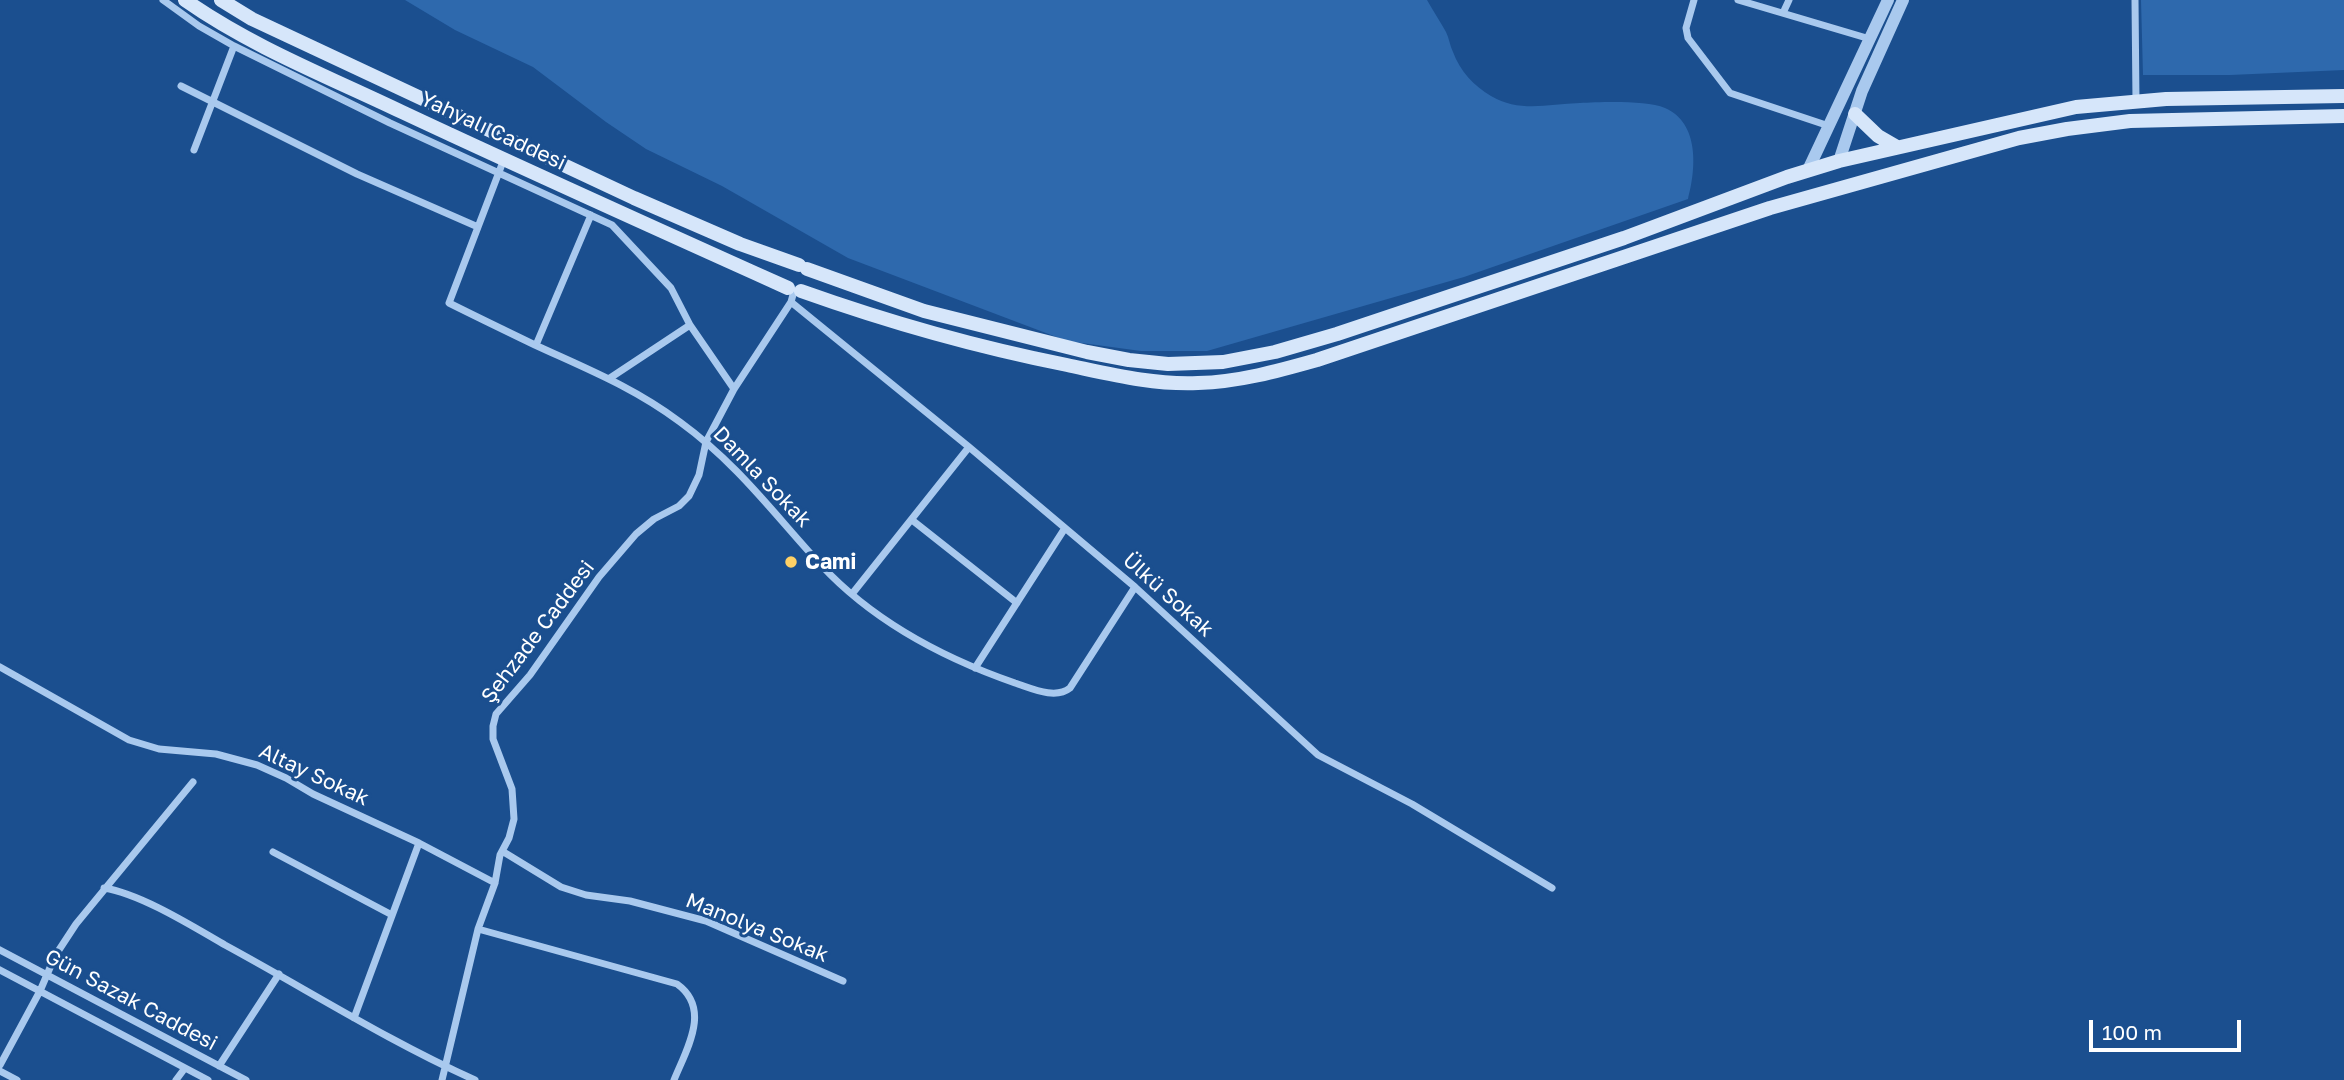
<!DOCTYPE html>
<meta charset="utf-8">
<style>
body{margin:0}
#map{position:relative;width:2344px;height:1080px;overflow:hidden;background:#1b4f8f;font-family:"Golos Text",sans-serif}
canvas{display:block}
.scale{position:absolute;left:2089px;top:1020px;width:152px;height:32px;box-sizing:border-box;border:4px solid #fff;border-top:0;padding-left:9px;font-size:21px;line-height:24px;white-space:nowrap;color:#fff;-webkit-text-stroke:5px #1b4f8f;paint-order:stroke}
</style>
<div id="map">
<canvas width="2344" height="1080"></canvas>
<div class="scale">100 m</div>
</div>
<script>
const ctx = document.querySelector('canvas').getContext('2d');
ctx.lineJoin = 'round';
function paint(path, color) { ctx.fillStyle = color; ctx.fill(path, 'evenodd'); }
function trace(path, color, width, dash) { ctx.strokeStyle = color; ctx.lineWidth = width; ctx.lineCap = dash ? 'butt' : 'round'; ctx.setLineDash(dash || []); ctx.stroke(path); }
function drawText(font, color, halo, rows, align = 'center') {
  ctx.font = font + ' "Golos Text",sans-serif'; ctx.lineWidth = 6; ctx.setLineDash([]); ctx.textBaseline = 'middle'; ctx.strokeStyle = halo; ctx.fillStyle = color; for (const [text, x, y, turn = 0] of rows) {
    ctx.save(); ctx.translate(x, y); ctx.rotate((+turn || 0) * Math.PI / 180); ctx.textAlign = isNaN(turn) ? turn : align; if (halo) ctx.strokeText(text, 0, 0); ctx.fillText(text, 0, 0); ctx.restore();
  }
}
paint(new Path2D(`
 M405 0H1427C1433 11 1440 21 1446 32 1449 38 1450 46 1453 52 1460 71 1474 86 1491 96 1520 113 1548 104 1580 103 1601 102 1646 100 1665 108 1700 123 1696 170 1688 199L1464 277 1207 351H1141L1067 341 848 258 722 186 646 149 606 122 533 67 455 30Z
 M2141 0H2344V70L2230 75H2143Z`), '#2e69ad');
trace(new Path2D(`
 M163 0 199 26 234 46 390 123 612 225 671 288 690 325 734 389
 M1694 0 1686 28 1688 38 1730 93 1829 126
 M1738 0 1870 39
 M2135 0 2136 101
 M1783 13 1789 0
 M181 86 357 174 478 227
 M194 150 234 46
 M504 159 449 303C477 317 506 331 535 345 587 369 633 387 680 422 739 465 773 513 821 565 873 621 943 658 1015 683 1031 688 1055 700 1070 688L1135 587
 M794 291 791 302 969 447 1135 587 1318 755 1412 804 1552 888
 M536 345 591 215
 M610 378 690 325
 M912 520 1017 603
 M852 594 969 447
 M0 667 129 740 159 749 216 754 257 765 286 778 313 794 419 843 495 883
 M975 668 1065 528
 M502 851 561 887 586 895 630 901 706 921 843 981
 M273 852 392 915
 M104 888C141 894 192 926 225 945 308 990 388 1041 475 1080
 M478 929 677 984C712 1009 686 1050 674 1080
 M0 950 246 1080
 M0 970 208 1080
 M354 1018 419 843
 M0 1065 40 991 55 956 76 924 193 782
 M219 1066 279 974
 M0 1071 17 1080
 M176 1080 185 1068
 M442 1080 478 929 495 883 500 855 509 838 514 819 512 789 493 739V726L496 714 530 675 599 577 636 534 654 519 679 506 689 496 699 475 706 442 734 389 791 302`), '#a9c9ee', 7);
trace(new Path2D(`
 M1839 161 1862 91 1903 0
 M1808 170 1888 0`), '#a9c9ee', 12);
trace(new Path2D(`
 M185 0C252 47 329 77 402 112 530 172 659 230 788 288
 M221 0 252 19 634 198 740 244 799 265
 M1855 114 1878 136 1897 147
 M807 269 924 311 1087 352 1129 360 1168 364 1223 362 1275 352 1337 334 1624 238 1787 177 1839 161 2076 107 2166 99 2344 96
 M801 291C888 322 976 347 1067 365 1110 374 1153 385 1198 383 1239 382 1278 371 1317 360L1770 208 2019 138 2067 129 2130 121 2344 116`), '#d6e6fa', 14);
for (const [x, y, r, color] of [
 [791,562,7,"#ffd166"]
]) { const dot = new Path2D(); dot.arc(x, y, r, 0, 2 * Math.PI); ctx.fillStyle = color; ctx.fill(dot); trace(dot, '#1b4f8f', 2.5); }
drawText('21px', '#fff', '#1b4f8f', [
 ["Yahyalı Caddesi",493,131,25],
 ["Damla Sokak",762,477,46],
 ["Ülkü Sokak",1168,595,42],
 ["Şehzade Caddesi",538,632,-53],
 ["Altay Sokak",314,775,25],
 ["Manolya Sokak",757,928,22],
 ["Gün Sazak Caddesi",131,1000,28]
]);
drawText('bold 21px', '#fff', '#1b4f8f', [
 ["Cami",805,562]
], 'left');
</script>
